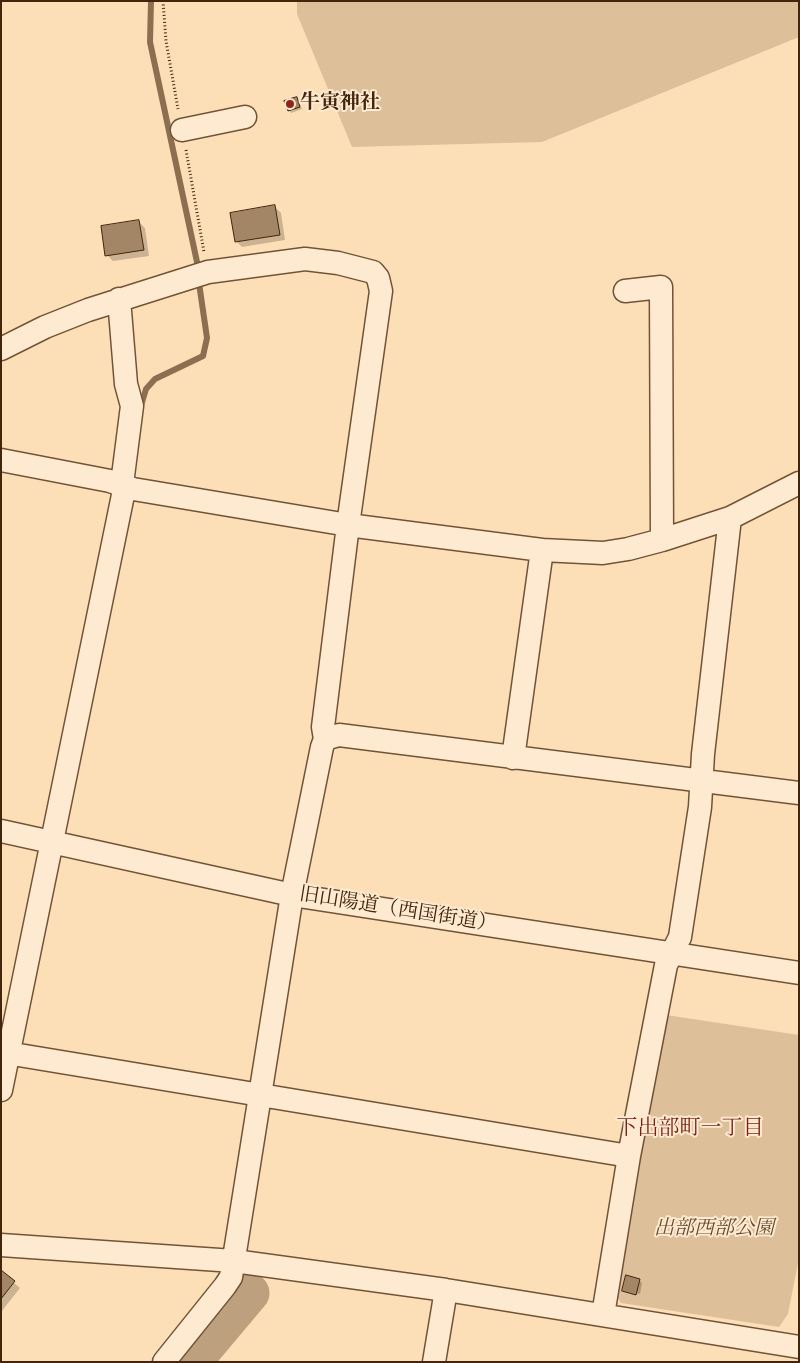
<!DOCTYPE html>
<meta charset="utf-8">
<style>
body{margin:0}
#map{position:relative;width:800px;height:1363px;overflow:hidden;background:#fddfb7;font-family:"IM FELL English",serif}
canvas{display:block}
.frame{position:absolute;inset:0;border:2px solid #42250c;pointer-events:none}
</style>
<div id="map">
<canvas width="800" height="1363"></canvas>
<div class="frame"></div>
</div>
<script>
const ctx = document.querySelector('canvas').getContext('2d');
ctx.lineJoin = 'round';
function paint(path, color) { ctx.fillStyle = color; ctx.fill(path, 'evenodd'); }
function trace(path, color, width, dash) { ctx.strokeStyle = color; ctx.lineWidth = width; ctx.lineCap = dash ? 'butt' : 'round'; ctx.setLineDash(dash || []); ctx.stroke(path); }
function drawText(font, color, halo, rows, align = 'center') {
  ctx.font = font + ' "IM FELL English","Noto Serif JP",serif'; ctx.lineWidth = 4; ctx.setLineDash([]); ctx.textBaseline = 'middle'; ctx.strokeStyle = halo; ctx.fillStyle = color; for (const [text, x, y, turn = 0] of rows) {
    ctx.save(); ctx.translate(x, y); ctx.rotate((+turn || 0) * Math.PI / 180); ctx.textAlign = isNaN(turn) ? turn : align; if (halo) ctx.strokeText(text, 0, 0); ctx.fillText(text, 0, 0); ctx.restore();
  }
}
paint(new Path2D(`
 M297 1H799V37L542 142 352 147 297 14Z
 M666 1015 799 1035V1258L788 1314 779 1327 621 1303 616 1295Z`), '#ddbf9a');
paint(new Path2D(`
 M297 99 302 109 291 113 289 110Z
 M275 207 281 213 285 240 242 247 236 241Z
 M139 222 145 228 149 256 113 261 107 255Z
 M1 1272 20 1288 1 1312Z
 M639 1280 642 1283 640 1294 623 1291Z`), '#0003');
trace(new Path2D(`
 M151 1 150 42 197 262
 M141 406 146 389 155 379 203 356 207 338 199 283`), '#8c6f50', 6);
trace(new Path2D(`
 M192 1362 250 1293`), '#bda07d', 39);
const building = new Path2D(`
 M297 97 300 107 288 111 284 101Z
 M275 205 280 235 235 242 230 213Z
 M139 220 144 250 105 256 101 226Z
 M1 1270 15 1281 1 1299Z
 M626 1275 640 1279 636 1295 622 1291Z`);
paint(building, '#a38665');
trace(building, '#42250c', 1);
const minor = new Path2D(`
 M182 130 245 117
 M625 291 661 287 662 540
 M1 349 45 327 88 310 208 272 305 259 338 263 373 272 378 278 381 291 348 525 323 727 325 739
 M1 460 110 481 133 489 348 525 542 550 603 553 628 549 662 540 730 518 799 483
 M513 758 542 550
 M1 831 292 895 799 973
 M1 1052 629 1156
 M1 1090 123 495V476L132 406 126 384 119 299
 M1 1245 234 1261 446 1290 799 1347
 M603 1315 629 1156 666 965 680 937 700 807 703 754 730 518
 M164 1362 225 1286 231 1277 292 895 322 747 325 739 339 735 799 793
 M434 1362 446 1290`);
trace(minor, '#715437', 25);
trace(new Path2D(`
 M163 1 166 41 178 109
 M186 150 204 252`), '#42250c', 3, [1, 2.5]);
trace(minor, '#feead0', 22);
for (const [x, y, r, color] of [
 [290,104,5,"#8f2418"]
]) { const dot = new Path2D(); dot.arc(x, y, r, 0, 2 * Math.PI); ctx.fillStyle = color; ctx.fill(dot); trace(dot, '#feead0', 2); }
drawText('bold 20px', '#42250c', '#feead0', [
 ["牛寅神社",300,104]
], 'left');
drawText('20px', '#42250c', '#feead0', [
 ["旧山陽道（西国街道）",398,911,9]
]);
drawText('italic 20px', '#694c30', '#feead0', [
 ["出部西部公園",714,1230]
]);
drawText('21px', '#7a1f14', '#feead0', [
 ["下出部町一丁目",690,1130]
]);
</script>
